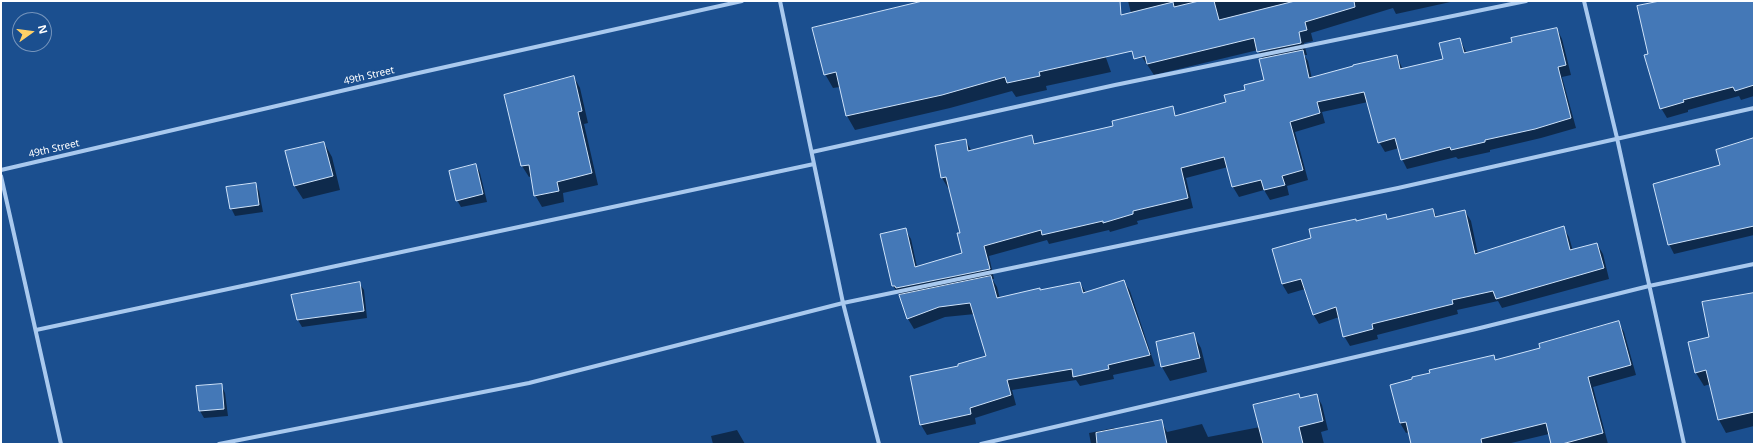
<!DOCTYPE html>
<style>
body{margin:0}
#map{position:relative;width:1755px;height:445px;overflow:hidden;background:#1b4f8f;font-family:"Noto Sans",sans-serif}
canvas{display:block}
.frame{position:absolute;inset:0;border:2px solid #fff;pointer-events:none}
.north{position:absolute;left:12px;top:12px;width:40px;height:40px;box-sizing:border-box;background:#1b4f8f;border:1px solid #7695bc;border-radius:50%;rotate:76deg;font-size:11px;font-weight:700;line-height:16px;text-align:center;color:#fff}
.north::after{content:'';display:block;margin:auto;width:14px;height:18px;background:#ffd166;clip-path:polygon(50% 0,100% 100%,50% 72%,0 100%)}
</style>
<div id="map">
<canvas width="1755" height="445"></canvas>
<div class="frame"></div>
<div class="north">N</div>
</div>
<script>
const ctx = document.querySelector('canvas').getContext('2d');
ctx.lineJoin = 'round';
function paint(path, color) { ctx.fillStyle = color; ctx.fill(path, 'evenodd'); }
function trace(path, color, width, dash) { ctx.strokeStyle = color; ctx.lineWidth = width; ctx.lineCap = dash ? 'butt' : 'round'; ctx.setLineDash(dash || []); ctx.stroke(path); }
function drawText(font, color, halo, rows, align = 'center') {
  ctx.font = font + ' "Noto Sans",sans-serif'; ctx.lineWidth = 3; ctx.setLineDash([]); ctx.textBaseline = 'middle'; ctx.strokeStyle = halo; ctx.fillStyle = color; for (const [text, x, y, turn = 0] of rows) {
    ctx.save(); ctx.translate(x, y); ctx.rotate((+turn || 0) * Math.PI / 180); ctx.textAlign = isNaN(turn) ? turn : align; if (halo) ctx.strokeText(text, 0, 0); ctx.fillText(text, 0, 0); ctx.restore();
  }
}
paint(new Path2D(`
 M927 1H1086L1111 72 1046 86 1047 90 1016 97 1012 91 950 108 855 130 847 116 840 87 833 88 825 74Z
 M1128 1H1455L1396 14 1393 8 1311 33 1313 41 1304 43 1307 55H1304L1308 61 1312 79 1397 56 1403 70 1444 59 1460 39 1467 54 1557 29 1562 39 1571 75 1562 77 1576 128 1541 138 1490 150V152L1458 159 1456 157 1407 169 1402 159 1399 148 1385 152 1379 142 1368 102 1322 112 1325 123 1295 132 1308 180 1287 186 1289 195 1270 200 1264 190 1239 197 1233 187 1228 167 1186 178 1193 208 1137 221 1138 224 1110 232 1109 230 1049 244 1047 240 989 256 994 279H992L997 287 1000 299 1080 283 1086 293 1124 281 1130 291 1155 366 1113 375 1114 379 1080 386 1076 380 1012 390 1016 405 975 418 976 424 927 435 921 425 911 377 960 367 988 357 975 314 945 317 914 329 908 319 900 296 893 286 905 229 911 239 917 267 963 254 961 234 949 188H948L942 178 936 146 966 141 971 150 1031 136 1036 145 1132 134 1227 103 1246 90 1265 81 1263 59 1258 50 1154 75 1142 57Z
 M1664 1H1754V96L1741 100 1739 96 1688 110V112L1667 118 1661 108 1649 54Z
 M574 77 580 88 588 123 584 124 598 185 563 193 564 202 542 207 535 195 532 176 529 177 522 166Z
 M1754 139V235L1674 254 1669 244 1721 165Z
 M324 143 332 157 340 190 303 199 294 185Z
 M476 165 480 173 487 202 461 207 457 200Z
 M255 184 259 191 263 212 235 216 231 208Z
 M1433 210 1437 217 1465 211 1471 221 1478 254 1563 227 1569 237 1573 251 1597 244 1603 254 1609 279 1502 308 1498 301 1457 310 1458 314 1377 335 1378 339 1350 346 1344 336 1339 317 1319 324 1313 314 1305 289 1288 294 1282 284 1312 238 1356 222 1385 215 1388 220Z
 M359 283 364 290 367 318 302 327 298 320Z
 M1754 294V426L1726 433 1719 420 1710 384 1704 386 1696 373 1710 338Z
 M1618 322 1624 332 1636 375 1593 387 1608 444H1552L1549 434 1507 444H1412L1409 432 1406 433 1400 423 1493 357 1496 361 1542 349Z
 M1193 334 1201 348 1207 372 1170 381 1162 367Z
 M221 385 225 393 228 416 204 418 200 411Z
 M1299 395 1301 399 1317 396 1322 405 1328 430 1321 432 1324 444H1091L1089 433 1114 428 1116 430 1161 421 1167 432 1202 424 1208 437 1260 427Z
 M737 430 745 444H713L711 436Z`), '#0007');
const building = new Path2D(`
 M923 1H1120L1121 15 1173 2 1174 7 1199 1H1214L1219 20 1295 1H1354L1355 7 1305 22 1307 30 1299 32 1301 43 1257 52 1254 38 1147 64 1145 56 1134 59 1132 51 1039 72 1040 76 1007 83 1005 77 942 95 846 116 836 72 824 75 812 28Z
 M1660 1H1754V85L1735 91 1733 87 1683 100 1684 102 1660 109 1644 55 1648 54 1637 6Z
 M1557 28 1566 65 1558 67 1571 118 1535 129 1485 140V142L1451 150 1450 147 1401 160 1395 138 1378 143 1364 92 1317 102 1320 113 1290 122 1303 170 1282 176 1285 185 1264 190 1261 180 1232 187 1224 157 1181 168 1188 198 1133 211V214L1103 223V221L1042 235 1041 230 984 246 990 269 896 288 895 286H892L880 234 906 228 915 267 962 253 957 233H960L946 177 941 178 935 145 966 139 968 151 1032 135 1034 144 1113 126 1112 121 1173 106 1175 116 1226 102 1224 95 1245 90 1244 85 1264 80 1259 59 1303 50 1309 78 1353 66V65L1397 55 1400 69 1443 59 1439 43 1460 38 1464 53 1512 42 1511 38Z
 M574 76 582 111 578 112 592 173 557 182 559 191 534 196 529 165 521 166 504 95Z
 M1754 138V226L1668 245 1653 184 1720 165 1716 150Z
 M324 142 333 176 294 186 285 151Z
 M476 164 483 194 456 201 449 171Z
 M256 183 259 205 230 209 226 187Z
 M1433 209 1435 217 1465 210 1475 254 1564 226 1570 250 1597 243 1604 268 1496 299 1493 291 1452 300 1453 304 1372 324 1373 329 1343 337 1336 307 1313 315 1301 279 1282 284 1272 249 1311 238 1309 229 1356 219V221L1386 214 1387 219Z
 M991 276 997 298 1040 288V290L1080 282 1083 293 1124 280 1150 355 1108 365 1109 369 1073 377 1072 369 1007 380 1011 395 970 408 971 414 920 425 910 376 958 366V364L986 356 970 303 939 307 907 319 899 295Z
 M360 282 364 311 297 320 291 295Z
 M1754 293V412L1718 420 1706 370 1695 373 1688 342 1709 337 1702 302Z
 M1619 321 1631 365 1588 377 1603 433 1562 444H1551L1546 423 1481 439 1482 444H1411L1406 422 1400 423 1390 385 1412 379V377L1430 373 1429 370 1494 355 1495 360 1540 348 1539 344Z
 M1194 333 1200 358 1161 367 1156 342Z
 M222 384 224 409 199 411 196 386Z
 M1299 394 1300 398 1317 394 1323 421 1299 427 1303 444H1263L1253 405Z
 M1162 420 1167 444H1097L1096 433Z`);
paint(building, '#4478b7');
trace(building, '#cfe3fa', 1);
trace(new Path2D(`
 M780 1 843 303 879 444
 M1584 1 1617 138 1684 444
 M812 152 1115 85 1526 1
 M1 170 414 74 742 1
 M1 176 61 444
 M36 330 814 164
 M219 444 529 383 843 303 1398 188 1754 108
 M981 444 1476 329 1649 286 1754 264`), '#a9c9ee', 4);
drawText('10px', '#fff', '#1b4f8f', [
 ["49th Street",369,76,-13],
 ["49th Street",54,149,-13]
]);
</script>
